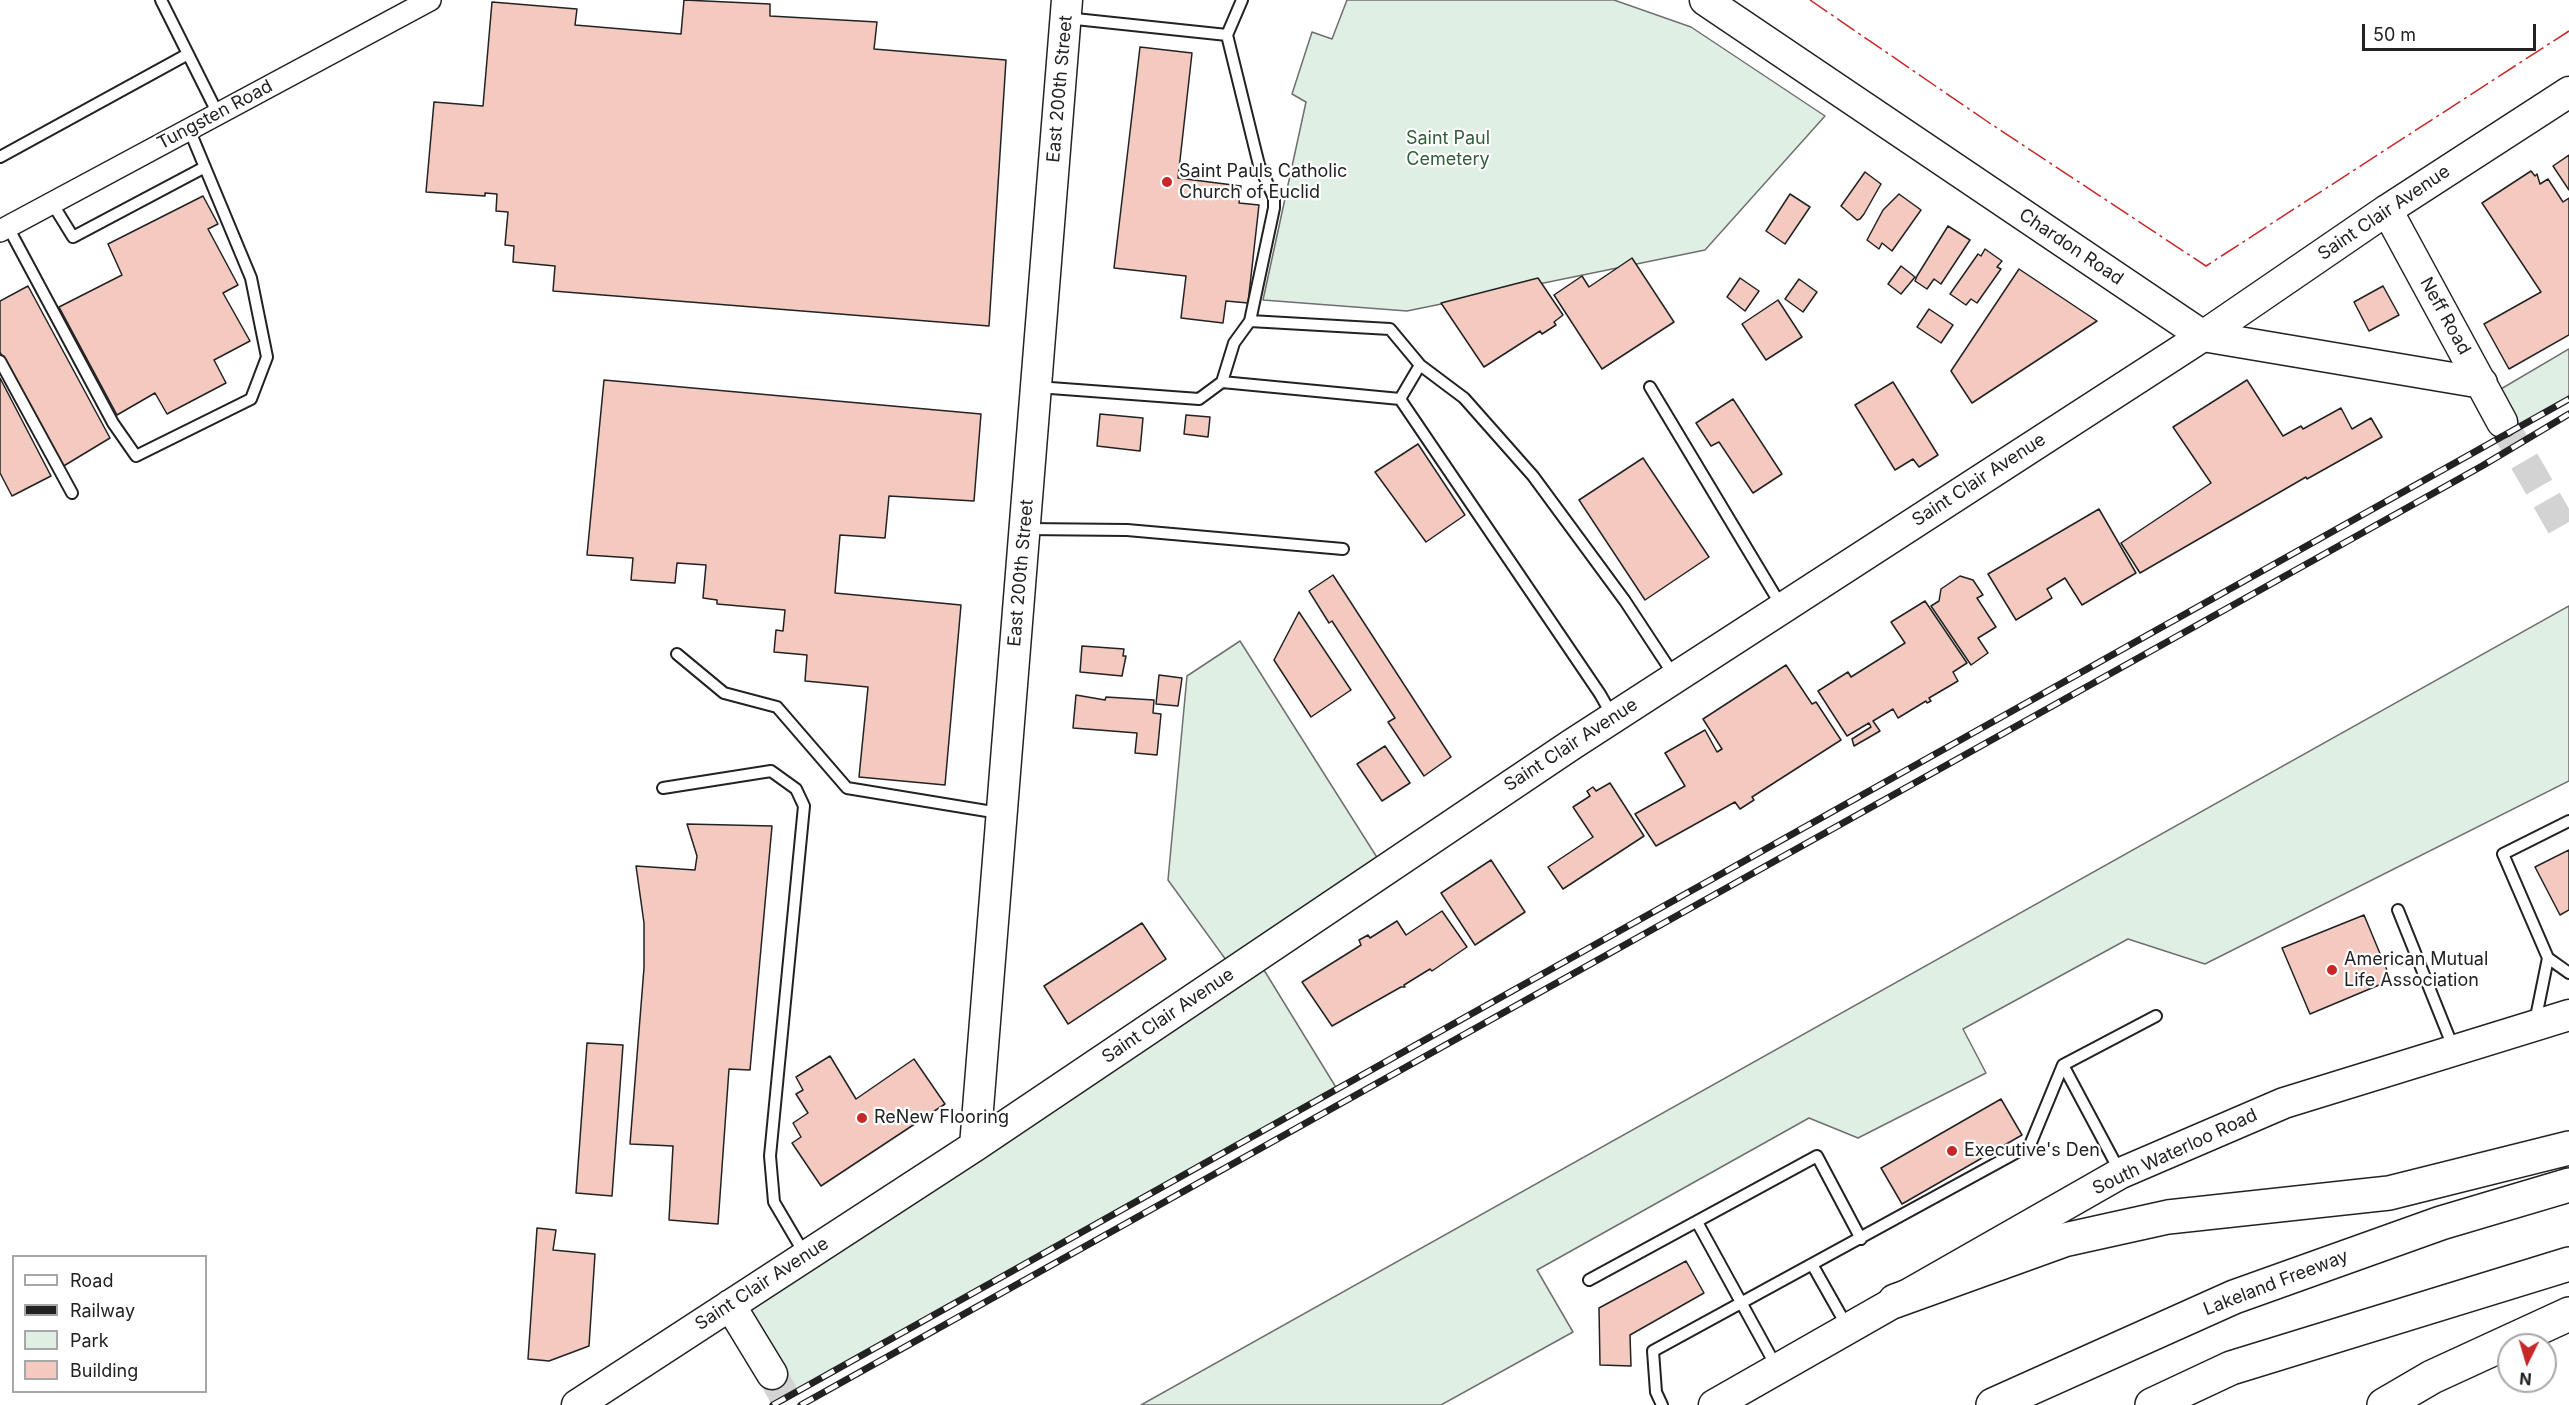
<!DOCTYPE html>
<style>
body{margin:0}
#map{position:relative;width:2569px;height:1405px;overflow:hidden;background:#fff;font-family:Inter,sans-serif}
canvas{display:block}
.legend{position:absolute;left:12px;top:1255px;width:195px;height:138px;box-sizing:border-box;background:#fff;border:2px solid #a7a7a7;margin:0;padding:8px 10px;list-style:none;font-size:18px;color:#222}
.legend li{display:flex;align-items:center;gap:12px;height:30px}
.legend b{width:30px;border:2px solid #a7a7a7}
.north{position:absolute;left:2497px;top:1333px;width:60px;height:60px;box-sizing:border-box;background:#fff;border:2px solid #a7a7a7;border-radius:50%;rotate:185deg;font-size:16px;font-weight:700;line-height:24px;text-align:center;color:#222}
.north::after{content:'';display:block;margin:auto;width:21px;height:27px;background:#c62828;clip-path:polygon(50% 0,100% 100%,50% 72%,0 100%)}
.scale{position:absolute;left:2362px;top:24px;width:174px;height:27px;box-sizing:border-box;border:3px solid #222;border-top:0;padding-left:8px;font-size:18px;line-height:21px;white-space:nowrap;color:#222;-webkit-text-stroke:4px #fff;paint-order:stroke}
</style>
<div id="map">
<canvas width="2569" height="1405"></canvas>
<ul class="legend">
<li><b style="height:8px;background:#fff"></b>Road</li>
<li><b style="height:8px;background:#222"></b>Railway</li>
<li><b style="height:16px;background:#e0efe3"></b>Park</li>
<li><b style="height:16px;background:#f3c9c0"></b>Building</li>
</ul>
<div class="north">N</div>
<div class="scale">50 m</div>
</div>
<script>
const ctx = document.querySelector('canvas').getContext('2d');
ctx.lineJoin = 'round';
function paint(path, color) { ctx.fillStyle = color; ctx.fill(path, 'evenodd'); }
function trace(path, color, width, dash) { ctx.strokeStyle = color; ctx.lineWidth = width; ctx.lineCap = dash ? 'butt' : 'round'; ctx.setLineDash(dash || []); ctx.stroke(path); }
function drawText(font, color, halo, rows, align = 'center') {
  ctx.font = font + ' Inter,sans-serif'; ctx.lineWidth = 4.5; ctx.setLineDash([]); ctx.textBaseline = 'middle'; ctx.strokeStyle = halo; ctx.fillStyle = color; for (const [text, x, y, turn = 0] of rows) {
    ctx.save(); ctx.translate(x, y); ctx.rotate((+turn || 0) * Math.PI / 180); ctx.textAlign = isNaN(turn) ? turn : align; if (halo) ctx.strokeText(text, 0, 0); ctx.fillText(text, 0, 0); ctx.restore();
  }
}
const green = new Path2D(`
 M1347 0H1614L1691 27 1825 116 1705 250 1407 311 1263 300 1306 102 1292 94 1312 32 1332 39Z
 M2569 349V399L2507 434 2489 396Z
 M2569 606V781L2205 964 2128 939 1963 1029 1986 1073 1858 1138 1809 1118 1537 1270 1573 1332 1441 1405H1141Z
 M1240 641 1385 870 1256 957 1337 1089 785 1398 730 1305 1234 971 1168 880 1187 676Z`);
paint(green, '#e0efe3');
trace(green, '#6f6f6f', 1.5);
const building = new Path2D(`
 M684 0 770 4V16L877 22 874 49 1006 60 989 326 553 291 555 266 513 262 514 246 505 245 508 212 496 211 497 194 485 193V196L426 192 434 102 483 106 492 2 577 9 575 25 681 34Z
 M1140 47 1192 53 1178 178 1241 186 1239 203 1259 205 1248 303 1226 301 1223 323 1181 318 1186 276 1114 268Z
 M2569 155V190L2553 166Z
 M2531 171 2535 176 2537 174 2540 184 2548 179 2563 202 2569 198V335L2509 369 2484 324 2541 292 2482 203Z
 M1865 172 1881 184 1864 214 1860 219 1857 220 1841 206Z
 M1790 194 1810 207 1785 244 1766 231Z
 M1899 194 1921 210 1892 251 1882 243 1879 249 1867 240 1883 210Z
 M203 196 218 224 208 229 238 285 223 293 250 341 214 360 226 383 167 414 155 393 117 415 59 307 122 275 108 244Z
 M1948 226 1970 240 1941 284 1934 279 1927 289 1915 281 1917 276Z
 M1985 249 2002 261 1997 267 2001 269 1977 303 1971 299 1966 305 1950 294 1978 254 1981 256Z
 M1632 258 1674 322 1602 369 1554 295 1582 276 1589 287Z
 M1901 266 1915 277 1901 294 1888 284Z
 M2019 269 2097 321 1972 403 1951 371Z
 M1538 278 1563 315 1554 322 1556 325 1542 334 1540 331 1484 367 1441 303Z
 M1740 278 1759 291 1745 311 1727 297Z
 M1799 279 1817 292 1803 312 1785 299Z
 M28 286 110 438 62 467 0 352V301Z
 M2383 286 2399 315 2369 331 2354 302Z
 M1778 300 1802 337 1766 360 1742 324Z
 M1929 309 1953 325 1941 343 1917 327Z
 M0 378 51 476 12 496 0 473Z
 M604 380 981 414 974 501 889 496 885 538 840 535 835 593 961 605 945 785 859 777 868 687 805 681 807 655 774 652 776 630 783 631 785 610 717 604V600L703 598 706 565 677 563 675 583 631 580 633 558 587 555Z
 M2247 380 2283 436 2301 426 2303 429 2341 408 2352 429 2371 418 2382 437 2307 479 2306 477 2140 573 2121 543 2211 483 2173 427Z
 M1893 382 1938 455 1919 467 1913 459 1895 470 1855 405Z
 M1733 399 1782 474 1753 493 1719 442 1711 446 1696 423Z
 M1100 414 1143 418 1140 451 1097 446Z
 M1186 415 1210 417 1208 437 1184 434Z
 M1418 444 1465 515 1426 542 1375 472Z
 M1643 458 1709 557 1645 600 1579 500Z
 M2099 509 2136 573 2082 605 2065 578 2047 589 2052 598 2016 620 1988 574Z
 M1333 575 1451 757 1424 776 1388 722 1395 718 1332 621 1329 623 1309 591Z
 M1960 576 1973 580 1983 595 1977 598 1996 627 1978 638 1988 653 1971 665 1931 606 1939 601 1941 589Z
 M1925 601 1967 663 1953 672 1958 681 1929 698 1931 701 1927 703 1926 701 1898 718 1893 709 1873 721 1880 731 1854 746 1852 739 1871 727 1869 723 1847 736 1818 691 1848 672 1851 677 1905 643 1891 622Z
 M1299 612 1351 690 1311 717 1274 660Z
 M1082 646 1124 649 1123 656H1126L1122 676 1080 672Z
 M1786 665 1812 704 1816 702 1841 740 1752 797 1754 800 1740 809 1735 802 1656 846 1635 814 1685 786 1665 753 1705 730 1717 752 1722 749 1703 719Z
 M1159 675 1182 678 1178 706 1156 704Z
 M1076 695 1105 700 1106 697 1154 700 1153 713 1161 714 1157 755 1135 753 1137 733 1073 728Z
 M1385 746 1410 783 1382 801 1357 764Z
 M1610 783 1644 836 1563 889 1548 867 1593 837 1573 807 1590 796 1587 791 1593 787 1596 791Z
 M687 824 772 826 750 1070 729 1069 718 1224 669 1220 673 1146 630 1144 644 968V923L636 866 695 870 697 856Z
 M2569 850V910L2560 915 2535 867Z
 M1491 860 1525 912 1475 945 1441 893Z
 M1442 911 1467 947 1432 971 1430 969 1404 985 1405 987H1401L1332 1026 1302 982 1361 945 1359 940 1368 935 1370 938 1397 921 1406 935Z
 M2364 915 2391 980 2310 1014 2282 948Z
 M1142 923 1166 959 1068 1024 1044 986Z
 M587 1043 623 1045 612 1196 576 1193Z
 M830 1056 856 1099 914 1059 945 1104 821 1186 792 1143 801 1137 793 1123 808 1113 796 1094 803 1090 796 1077Z
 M2001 1099 2022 1135 1902 1204 1881 1168Z
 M537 1228 556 1230 553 1250 595 1254 589 1346 549 1361 528 1359Z
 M1686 1261 1704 1293 1630 1335 1631 1366 1600 1365 1599 1308Z`);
paint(building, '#f3c9c0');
trace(building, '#222', 1.5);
trace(new Path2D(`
 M2502 422 2569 539
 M772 1374 789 1405`), '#d3d3d3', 30, [30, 15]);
const lane = new Path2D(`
 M161 0 218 114
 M1242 0 1227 35 1259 165 1274 198V208L1250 321
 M1066 18 1227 35
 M0 157 188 54
 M52 203 73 237 205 167
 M8 227 113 423 136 456 251 399 267 357 251 278 189 129
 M0 361 72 493
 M1222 382 1400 399 1600 694 1613 717
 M1037 387 1199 399 1222 382 1234 343 1250 321 1390 329 1420 365 1464 398 1533 476 1625 601 1675 677
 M1650 387 1782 607
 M1400 399 1420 365
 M1025 529 1127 530 1343 549
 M677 654 724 693 777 707 847 788 999 813
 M663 788 771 771 796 789 804 806 770 1156 774 1202 804 1253
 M2398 910 2453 1047
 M2548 958 2503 854 2569 821
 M2535 1022 2548 958 2569 973
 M2119 1170 2063 1065 2156 1016
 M1697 1222 1776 1366
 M1813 1266 1848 1328
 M1589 1280 1817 1156 1861 1239
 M1662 1405 1656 1392 1653 1351 2030 1145 2063 1065`);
const street = new Path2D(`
 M0 231 430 0`);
const secondary = new Path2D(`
 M1705 0 2203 336 2482 383
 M2387 210 2502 422
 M975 1146 1067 0
 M730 1305 772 1374
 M577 1405 975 1146 1571 745 2203 336 2387 210 2569 92
 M1714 1405 2121 1173 2284 1103 2569 1015`);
const highway = new Path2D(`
 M1895 1301 2064 1240 2168 1217 2389 1193 2569 1148
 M1993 1405 2234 1297 2441 1223 2569 1185
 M2152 1405 2231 1368 2569 1264
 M2384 1405 2432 1377 2569 1314`);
trace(lane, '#222', 14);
trace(street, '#222', 24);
trace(secondary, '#222', 33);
trace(highway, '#222', 36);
trace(lane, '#fff', 10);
trace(street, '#fff', 21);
trace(secondary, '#fff', 30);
trace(highway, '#fff', 33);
const rail = new Path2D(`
 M773 1405 2569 399
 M801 1405 2482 466 2569 414`);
trace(rail, '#222', 7);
trace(rail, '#fff', 4.5, [14]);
trace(new Path2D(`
 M1810 0 1988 122 2206 266 2569 31`), '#c62828', 1.5, [21, 4.5, 3, 4.5]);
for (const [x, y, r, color] of [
 [1167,182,6,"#c62828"],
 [2332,970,6,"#c62828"],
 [862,1118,6,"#c62828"],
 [1952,1151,6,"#c62828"]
]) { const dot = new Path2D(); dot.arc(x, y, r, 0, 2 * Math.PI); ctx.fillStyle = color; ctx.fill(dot); trace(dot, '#fff', 2); }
drawText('18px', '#222', '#fff', [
 ["East 200th Street",1060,89,-85],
 ["Tungsten Road",215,115,-28],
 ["Saint Clair Avenue",2384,213,-34],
 ["Chardon Road",2071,247,34],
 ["Neff Road",2445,316,61],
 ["Saint Clair Avenue",1979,480,-33],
 ["East 200th Street",1021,573,-85],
 ["Saint Clair Avenue",1571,745,-33],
 ["Saint Clair Avenue",1168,1016,-34],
 ["South Waterloo Road",2175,1152,-25],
 ["Lakeland Freeway",2276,1283,-21],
 ["Saint Clair Avenue",762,1284,-33]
]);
drawText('18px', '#2f5e38', '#fff', [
 ["Saint Paul",1448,139],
 ["Cemetery",1448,160]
]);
drawText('18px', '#222', '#fff', [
 ["Saint Pauls Catholic",1179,172],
 ["Church of Euclid",1179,193],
 ["American Mutual",2344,960],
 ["Life Association",2344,981],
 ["ReNew Flooring",874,1118],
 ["Executive's Den",1964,1151]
], 'left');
</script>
